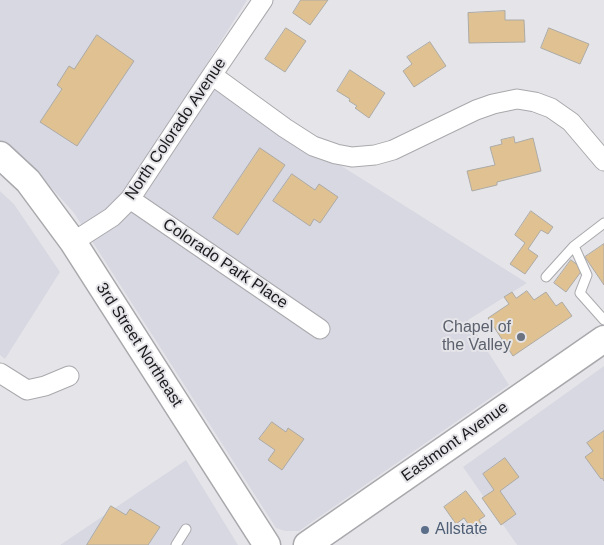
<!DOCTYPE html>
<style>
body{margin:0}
canvas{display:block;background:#e5e5e9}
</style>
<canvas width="604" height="545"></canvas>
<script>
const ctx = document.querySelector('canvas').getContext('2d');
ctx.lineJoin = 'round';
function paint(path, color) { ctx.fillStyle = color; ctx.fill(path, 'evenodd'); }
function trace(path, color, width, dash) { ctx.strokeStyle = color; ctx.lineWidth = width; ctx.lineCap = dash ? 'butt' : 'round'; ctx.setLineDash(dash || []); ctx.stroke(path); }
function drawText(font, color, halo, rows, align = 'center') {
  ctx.font = font + ' Arial,sans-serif'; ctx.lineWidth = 4; ctx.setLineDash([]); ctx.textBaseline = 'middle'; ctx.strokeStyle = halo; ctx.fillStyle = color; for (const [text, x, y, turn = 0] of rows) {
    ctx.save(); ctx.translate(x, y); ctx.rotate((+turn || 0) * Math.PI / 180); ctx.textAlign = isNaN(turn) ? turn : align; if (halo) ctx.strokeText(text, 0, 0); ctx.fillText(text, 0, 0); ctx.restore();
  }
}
paint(new Path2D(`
 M0 0H247L199 76 527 283 468 320 509 385 299 531H285L276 528 74 213 31 165 0 142Z
 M0 191 14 204 60 272 5 359 0 355Z
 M604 366V545H517L463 467Z
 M186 460 238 545H60Z`), '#d8d8e3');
const building = new Path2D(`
 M301 0H328L310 25 293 13Z
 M505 11V20H524L525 42 469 43 468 13Z
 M286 28 306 41 285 72 265 59Z
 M549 28 589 44 580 64 541 48Z
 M97 35 134 61 77 146 40 122 62 89 57 85 69 66 74 69Z
 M430 42 446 66 414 87 403 71 412 64 407 57Z
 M350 70 385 93 369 118 355 108 357 106 349 101 350 99 337 91Z
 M514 137 515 143 533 138 541 171 497 182V185L472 191 467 171 495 165 490 147 502 144 501 140Z
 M260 148 285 165 238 235 213 218Z
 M292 174 315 190 319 184 338 197 320 223 314 219 310 226 273 201Z
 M531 211 553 227 548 234 541 230 528 249 538 256 525 274 510 264 525 243 515 235Z
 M604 244V285L585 257Z
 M571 260 583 269 566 292 554 283Z
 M527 291 534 300 546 292 556 306 562 302 572 316 513 356 488 318 509 304 504 297 512 292 516 298Z
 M272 422 286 432 288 428 304 439 282 470 268 460 275 450 259 439Z
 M604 431V481L602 478 601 479 585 457 593 451 587 443Z
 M505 458 519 477 500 491 516 514 501 525 482 498 494 490 483 474Z
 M466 491 485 516 479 520 485 529 476 536 464 518 456 524 444 507Z
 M111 506 126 515 130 509 160 527 148 545H87Z`);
paint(building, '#e0c292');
trace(building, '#acaaa6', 1);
const lane = new Path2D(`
 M574 246 587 275 580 293 604 320
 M546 277 574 246 604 223
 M176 545 186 529`);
const street = new Path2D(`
 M212 75 285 128 313 146 336 154 352 157 375 155 393 150 476 110 493 104 517 99 535 102 551 108 571 122 604 161
 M130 199 320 329
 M73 242 112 217 130 199 212 75 263 0
 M0 373 27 390 45 386 69 376`);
const secondary = new Path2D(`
 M0 155 28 181 73 242 267 545
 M307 545 604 339`);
trace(lane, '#a9a9ad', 11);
trace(street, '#a9a9ad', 21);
trace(secondary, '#a9a9ad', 29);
trace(lane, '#fff', 9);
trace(street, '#fff', 19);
trace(secondary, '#fff', 26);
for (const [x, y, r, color] of [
 [521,337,5,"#6b7280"],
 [425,530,5,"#5c6f8a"]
]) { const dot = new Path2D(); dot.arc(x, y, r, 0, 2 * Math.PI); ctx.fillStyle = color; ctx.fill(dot); trace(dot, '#e5e5e9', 2); }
drawText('16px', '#1b1b1d', '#e5e5e9', [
 ["North Colorado Avenue",176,129,-56],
 ["Colorado Park Place",225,264,34],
 ["3rd Street Northeast",139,345,57],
 ["Eastmont Avenue",455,442,-35]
]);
drawText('16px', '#5b616d', '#e5e5e9', [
 ["Chapel of",511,328],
 ["the Valley",511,346]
], 'right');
drawText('16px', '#4e5e75', '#e5e5e9', [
 ["Allstate",435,530]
], 'left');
</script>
